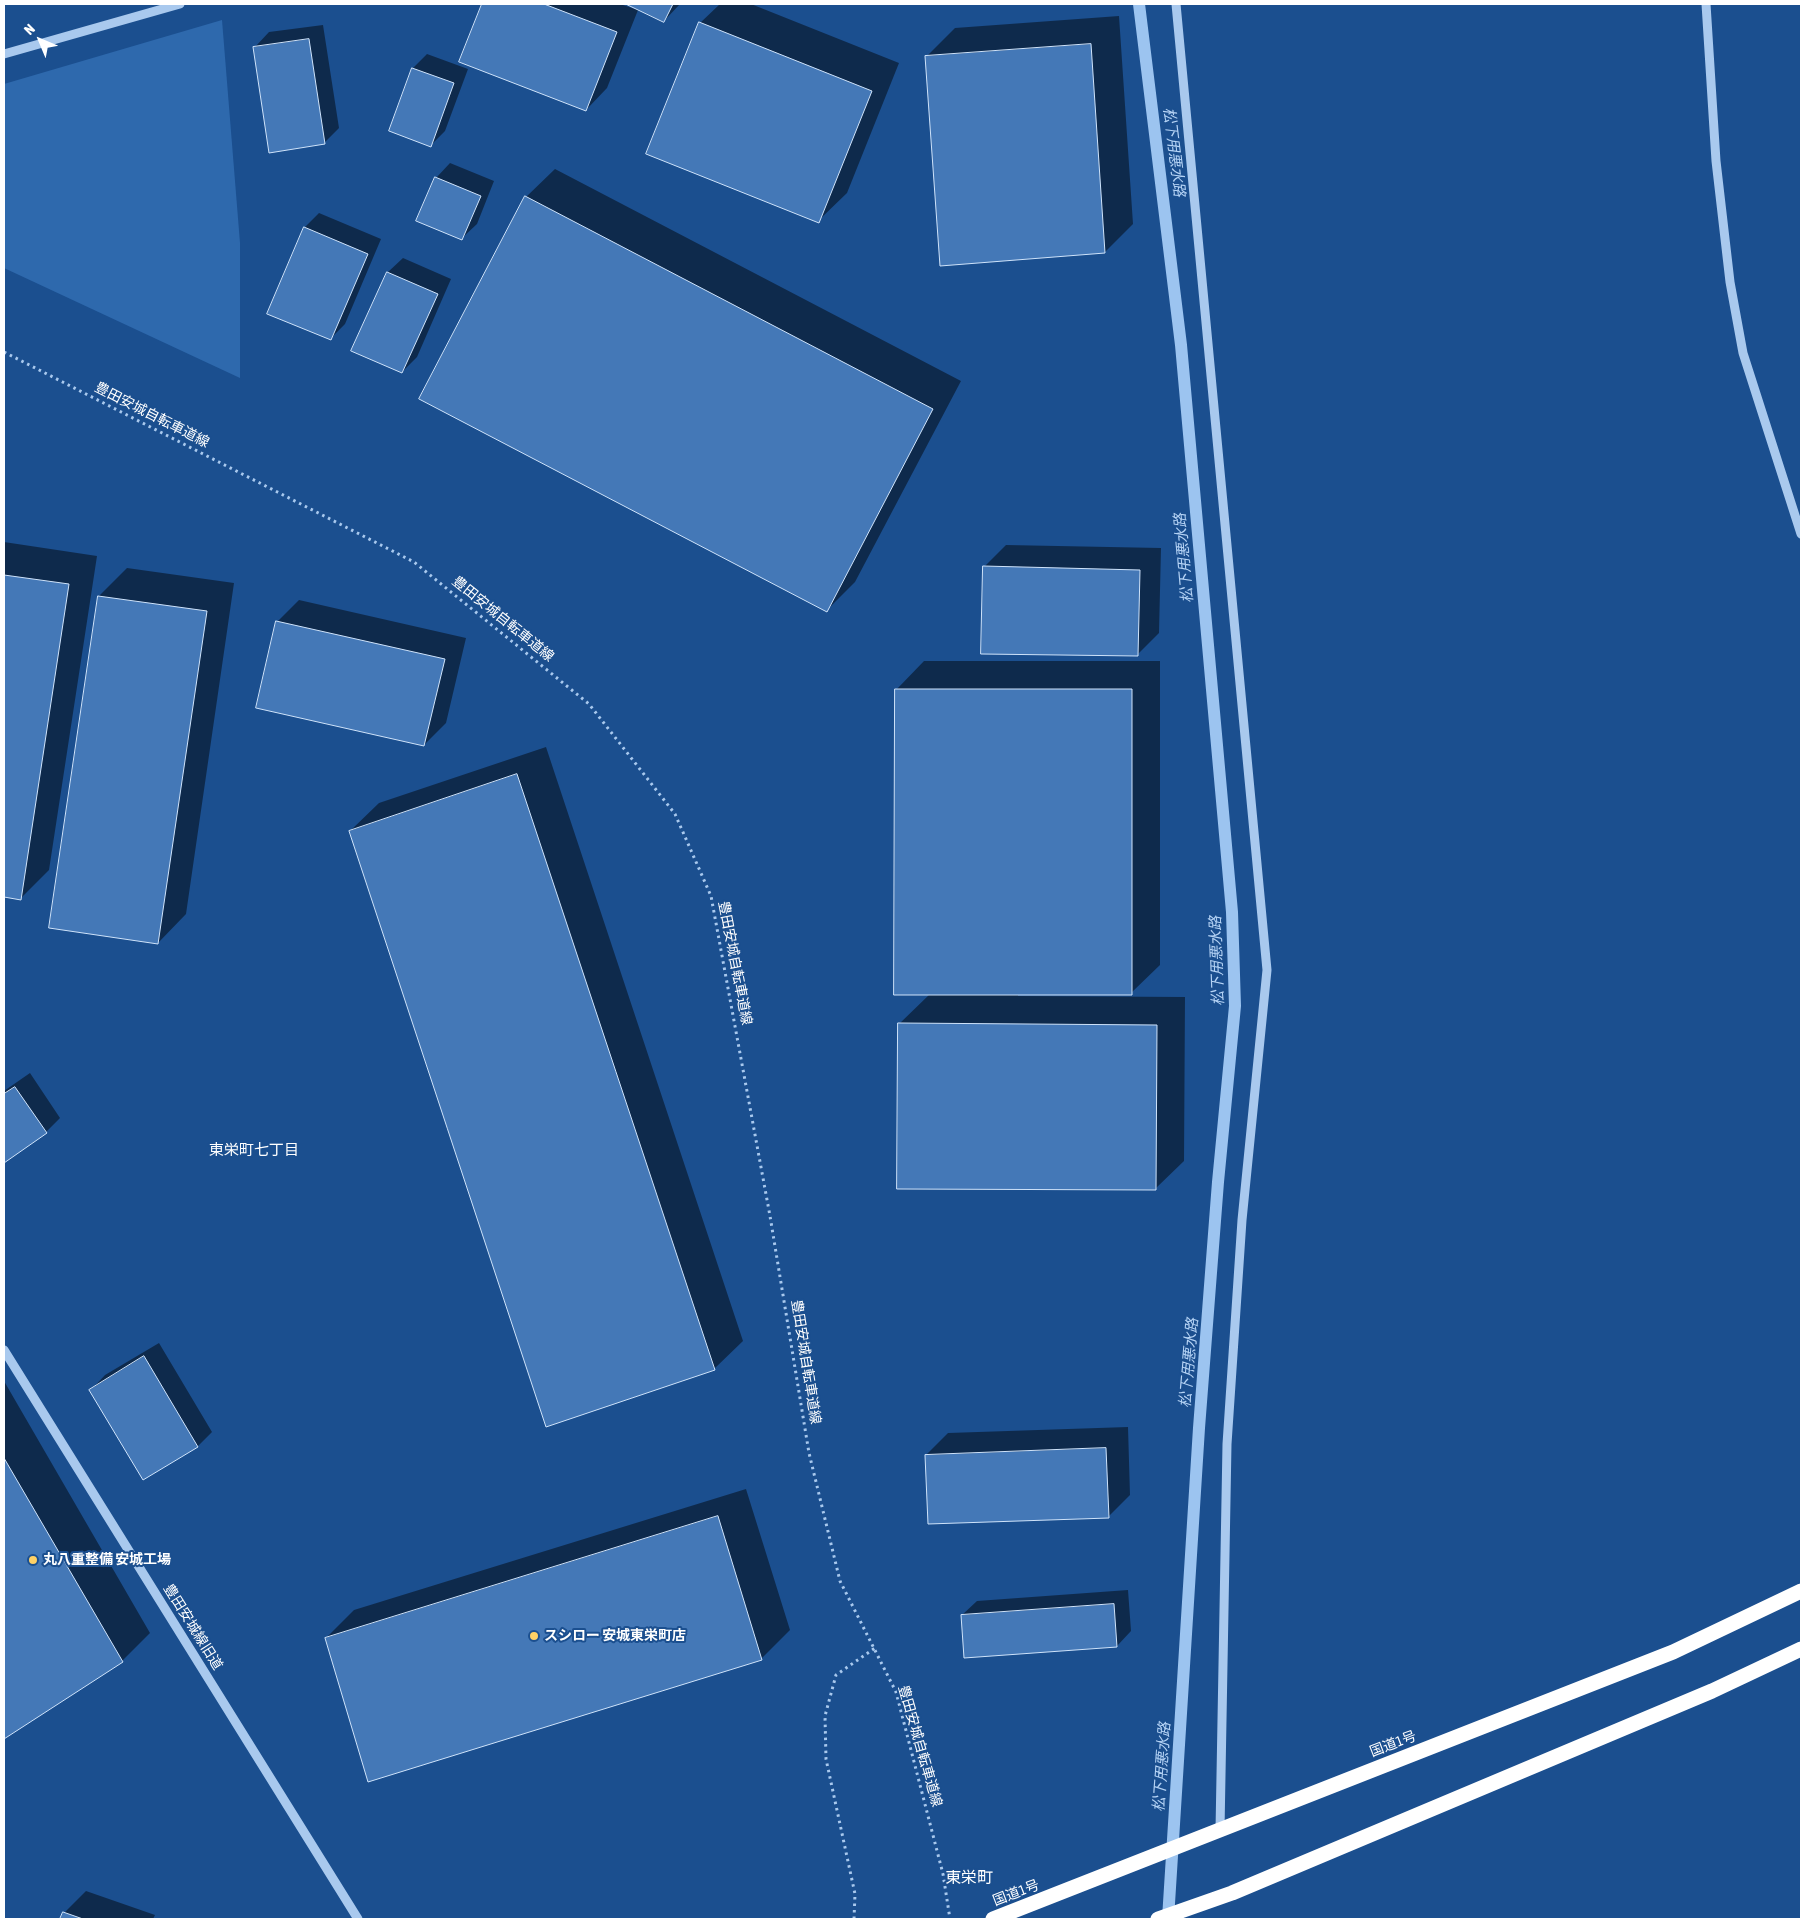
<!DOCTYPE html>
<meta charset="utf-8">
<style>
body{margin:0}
#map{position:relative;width:1805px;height:1923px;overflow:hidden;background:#1b4f8f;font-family:"Asap Condensed",sans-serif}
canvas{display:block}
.frame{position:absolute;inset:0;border:5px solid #fff;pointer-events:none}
.north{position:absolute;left:15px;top:15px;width:50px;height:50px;-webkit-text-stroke:4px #1b4f8f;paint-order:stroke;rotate:315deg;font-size:14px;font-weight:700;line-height:20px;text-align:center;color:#fff}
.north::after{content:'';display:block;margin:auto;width:18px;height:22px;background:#fff;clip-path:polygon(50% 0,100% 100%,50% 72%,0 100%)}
</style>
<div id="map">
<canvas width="1805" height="1923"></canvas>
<div class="frame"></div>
<div class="north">N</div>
</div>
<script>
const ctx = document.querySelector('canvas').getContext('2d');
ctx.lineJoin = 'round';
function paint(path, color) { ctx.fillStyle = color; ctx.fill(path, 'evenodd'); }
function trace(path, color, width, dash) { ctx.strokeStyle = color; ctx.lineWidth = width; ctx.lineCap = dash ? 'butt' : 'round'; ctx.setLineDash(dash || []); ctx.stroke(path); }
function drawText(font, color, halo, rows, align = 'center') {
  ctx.font = font + ' "Asap Condensed","Noto Sans JP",sans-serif'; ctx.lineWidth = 4; ctx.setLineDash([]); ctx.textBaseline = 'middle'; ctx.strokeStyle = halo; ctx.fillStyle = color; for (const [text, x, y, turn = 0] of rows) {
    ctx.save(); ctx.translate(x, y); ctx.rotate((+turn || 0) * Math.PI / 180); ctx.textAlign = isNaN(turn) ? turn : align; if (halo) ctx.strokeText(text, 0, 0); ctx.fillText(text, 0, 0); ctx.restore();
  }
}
paint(new Path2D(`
 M222 20 240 243V378L4 268V84Z`), '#2e69ad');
paint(new Path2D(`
 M483 4H620L638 10 607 88 586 110 461 61Z
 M629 4H680L664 21Z
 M720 4H751L899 63 847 193 818 221 700 23Z
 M1119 16 1133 224 1105 252 926 57 955 28Z
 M323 25 339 128 324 143 255 47 269 32Z
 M427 54 468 69 445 131 431 145 413 68Z
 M450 163 494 181 477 224 462 238 436 178Z
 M555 169 961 381 855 582 827 610 526 197Z
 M319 213 381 239 345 324 330 339 305 227Z
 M403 258 451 279 417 357 402 372 353 350 388 272Z
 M4 542 97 556 49 870 21 898 4 896Z
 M1006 545 1161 548 1159 633 1137 655 984 567Z
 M127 568 234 583 186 914 158 943 99 596Z
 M299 600 466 638 446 723 424 745 277 622Z
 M924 661H1160V965L1131 993H1018V996L1185 997 1184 1161 1155 1189 899 1024 930 994 896 690Z
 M546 747 743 1341 714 1369 350 831 379 803Z
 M30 1073 60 1118 46 1132 4 1162V1091Z
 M159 1343 212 1432 198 1446 144 1478 91 1390 105 1375Z
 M4 1381 150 1633 122 1661 4 1737Z
 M1128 1427 1130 1495 1109 1516 926 1455 948 1433Z
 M746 1489 790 1630 761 1659 326 1638 354 1610Z
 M1128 1590 1131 1631 1117 1646 962 1615 977 1601Z
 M86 1891 155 1915 153 1919H62L64 1913Z`), '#0007');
trace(new Path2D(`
 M1139 4 1181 345 1232 912 1235 1006 1218 1182 1199 1428 1168 1919`), '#9cc4f0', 12);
const building = new Path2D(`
 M482 4H544L617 32 586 111 459 62Z
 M626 4H673L664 22Z
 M699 22 872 91 819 223 646 154Z
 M309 39 325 144 269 153 253 47Z
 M1091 44 1105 253 940 266 925 56Z
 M412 68 454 83 431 147 389 131Z
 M435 177 481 196 462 240 416 221Z
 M525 196 933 409 827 612 419 399Z
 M304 227 368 254 331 340 267 314Z
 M387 272 438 294 402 373 351 351Z
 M983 566 1140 570 1138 656 981 654Z
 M4 575 69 584 21 900 4 897Z
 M98 596 207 611 158 944 49 928Z
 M276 621 445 659 424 746 256 708Z
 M895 689H1132V995H894Z
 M517 774 715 1370 546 1427 349 831Z
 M898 1023 1157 1025 1156 1190 897 1189Z
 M15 1087 47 1133 4 1163V1094Z
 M144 1356 198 1447 143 1480 89 1390Z
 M1106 1448 1109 1518 928 1524 925 1455Z
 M4 1458 123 1662 4 1739Z
 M718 1516 762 1660 368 1782 325 1638Z
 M1114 1604 1117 1647 964 1658 961 1615Z
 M63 1912 83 1919H60Z`);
paint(building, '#4478b7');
trace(building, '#cfe3fa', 1);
trace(new Path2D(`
 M4 352 414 562 589 704 675 814 711 896 770 1216 809 1453 840 1581 896 1692 943 1874 950 1919
 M854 1919 855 1894 826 1759 825 1716 836 1675 875 1648`), '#a9c9ee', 3, [2.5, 4]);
trace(new Path2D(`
 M1176 4 1267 970 1242 1220 1227 1444 1220 1830
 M1706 4 1716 161 1730 282 1743 353 1801 534
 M4 54 180 4
 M4 1350 358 1919`), '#a9c9ee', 9);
trace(new Path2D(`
 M993 1919 1673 1652 1801 1591
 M1158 1919 1232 1893 1712 1691 1801 1649`), '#fff', 15);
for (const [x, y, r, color] of [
 [33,1560,5,"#ffd166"],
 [534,1636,5,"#ffd166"]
]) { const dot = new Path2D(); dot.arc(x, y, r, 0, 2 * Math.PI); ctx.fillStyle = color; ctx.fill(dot); trace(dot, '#1b4f8f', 2); }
drawText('14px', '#fff', '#1b4f8f', [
 ["豊田安城自転車道線",152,415,27],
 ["豊田安城自転車道線",503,619,39],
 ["豊田安城自転車道線",735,963,79],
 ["豊田安城自転車道線",806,1362,81],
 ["豊田安城線旧道",193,1627,58],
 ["国道1号",1393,1744,-21],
 ["豊田安城自転車道線",920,1746,74],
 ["国道1号",1016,1893,-21]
]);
drawText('bold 14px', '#fff', '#1b4f8f', [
 ["丸八重整備 安城工場",43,1560],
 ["スシロー 安城東栄町店",544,1636]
], 'left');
drawText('italic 15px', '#b5d3f5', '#1b4f8f', [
 ["松下用悪水路",1174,152,83],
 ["松下用悪水路",1184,558,-95],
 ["松下用悪水路",1217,961,-92],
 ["松下用悪水路",1189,1363,-85],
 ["松下用悪水路",1162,1767,-86]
]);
drawText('15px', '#fff', '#1b4f8f', [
 ["東栄町七丁目",254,1150]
]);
drawText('16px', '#fff', '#1b4f8f', [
 ["東栄町",969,1878]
]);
</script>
